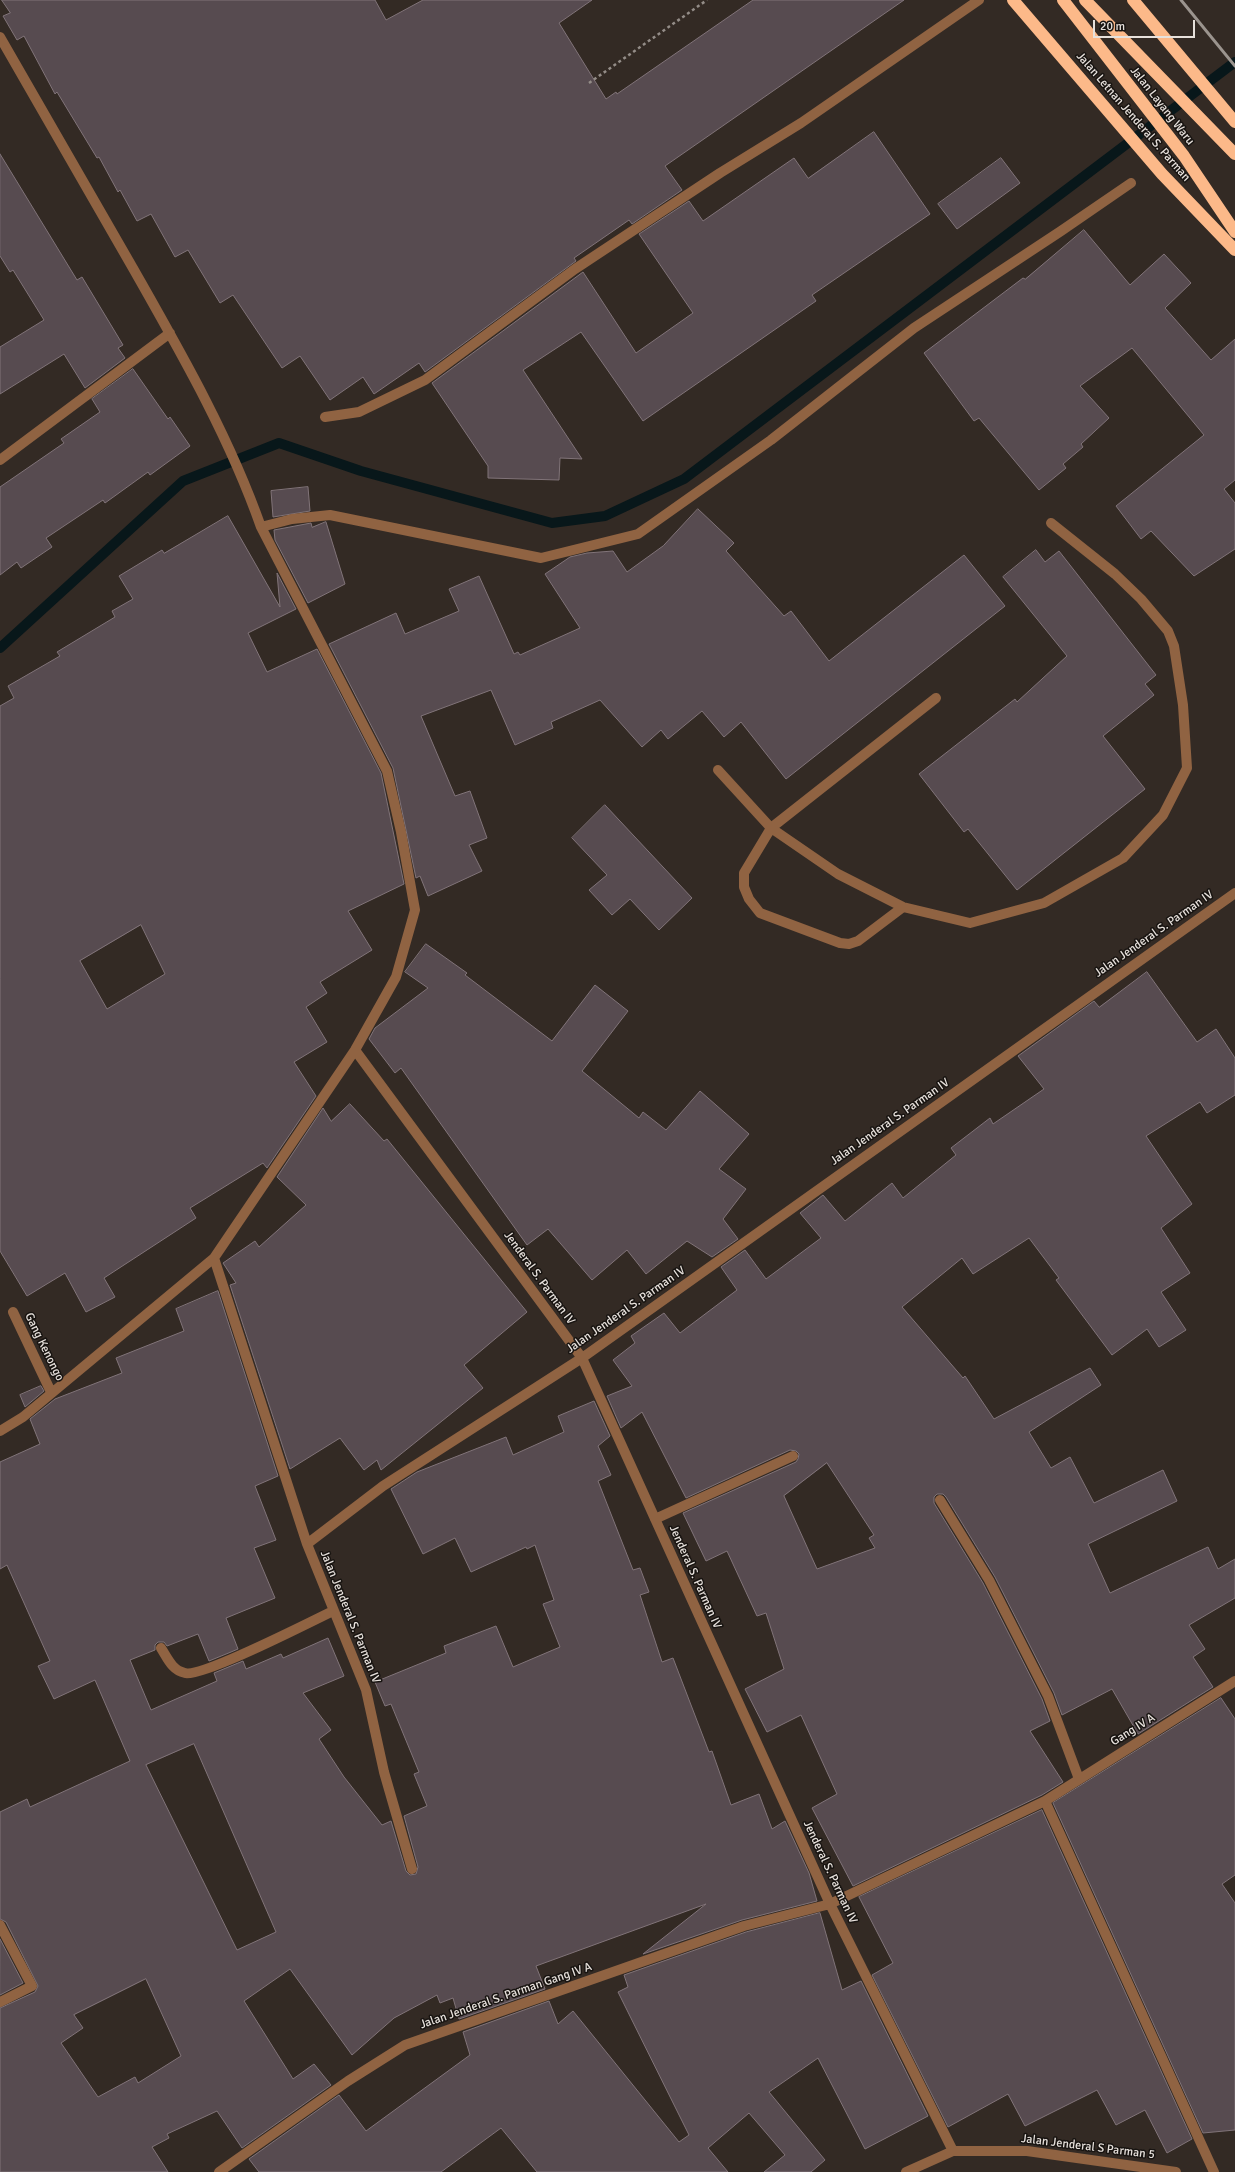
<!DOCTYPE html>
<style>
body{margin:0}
#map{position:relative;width:1235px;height:2172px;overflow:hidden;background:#332a24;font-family:Signika,sans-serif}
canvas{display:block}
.scale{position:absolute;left:1093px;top:20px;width:102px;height:18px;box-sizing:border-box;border:2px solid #e7e1dc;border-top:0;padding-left:5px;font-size:12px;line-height:14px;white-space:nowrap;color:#e7e1dc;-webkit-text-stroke:3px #181411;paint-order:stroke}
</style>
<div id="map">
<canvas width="1235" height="2172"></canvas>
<div class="scale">20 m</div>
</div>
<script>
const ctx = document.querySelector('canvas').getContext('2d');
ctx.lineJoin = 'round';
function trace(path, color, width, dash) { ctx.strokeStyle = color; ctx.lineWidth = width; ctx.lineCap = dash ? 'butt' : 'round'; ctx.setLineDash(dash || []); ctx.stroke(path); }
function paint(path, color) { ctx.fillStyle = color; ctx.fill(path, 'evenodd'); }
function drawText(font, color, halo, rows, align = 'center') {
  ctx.font = font + ' Signika,sans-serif'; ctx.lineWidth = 3; ctx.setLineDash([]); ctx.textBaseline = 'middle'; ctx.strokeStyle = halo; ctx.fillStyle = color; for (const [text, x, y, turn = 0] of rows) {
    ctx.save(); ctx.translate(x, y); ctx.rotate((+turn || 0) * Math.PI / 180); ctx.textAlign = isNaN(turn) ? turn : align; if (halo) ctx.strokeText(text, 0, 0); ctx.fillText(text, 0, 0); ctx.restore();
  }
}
trace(new Path2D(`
 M0 648 183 481 279 443 361 471 552 523 605 516 684 479 1235 62`), '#08171a', 10);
const building = new Path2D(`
 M2 0H375L386 20 423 0H592L559 23 606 99 616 92 617 94 753 0H904L665 166 682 190 632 224 629 220 574 258 576 261 425 372 419 363 374 394 363 377 330 400 300 356 282 368 233 295 220 303 188 250 175 257 151 214 137 221 120 190 118 192 99 157 97 158 57 92 55 94 24 36 17 40 3 16 10 13Z
 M874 132 930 214 812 295 816 301 643 421 581 332 523 370 582 459 560 458 559 480 488 478V466L432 383 583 272 636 353 693 313 639 234 689 201 703 221 794 158 808 178Z
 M0 154 77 280 82 277 123 345 118 348 125 358 85 388 64 354 0 394V347L44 320 13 270 10 272 0 256Z
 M1001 158 1020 183 957 229 938 204Z
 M1084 230 1130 285 1164 254 1191 283 1165 308 1211 360 1235 339V480L1224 489 1235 503V549L1194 576 1151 531 1141 539 1116 506 1204 435 1132 348 1080 386 1109 418 1081 444 1083 447 1063 464 1066 468 1039 490 979 418 974 421 924 353 1023 278 1025 279Z
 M133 369 168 419 170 417 190 446 150 475 148 472 105 503 103 500 46 538 52 547 21 568 17 562 0 575V487L64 443 61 439 100 412 92 399Z
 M308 487 310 511 273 517 271 491Z
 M698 509 734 543 726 551 784 616 791 611 829 661 964 555 1005 606 786 779 741 722 724 737 702 711 668 739 661 730 642 747 600 700 551 722 553 728 515 745 491 690 421 716 455 796 470 791 487 838 469 845 482 871 428 896 420 876 416 878 393 768 329 644 396 613 405 634 459 611 449 589 479 576 514 654 518 652 520 655 580 628 545 574 570 557 587 553 613 551 627 572 663 546Z
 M228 516 280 607 277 573 296 609 248 633 267 672 317 649 381 773 404 884 348 911 372 950 320 982 327 993 306 1007 327 1042 294 1062 316 1096 267 1168 263 1163 190 1208 196 1218 104 1278 115 1297 86 1312 65 1273 27 1296 0 1251V706L14 698 8 686 60 656 57 652 115 617 112 611 133 599 119 576 162 550 164 553ZM141 925 165 974 107 1009 80 961Z
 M326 522 345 584 308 603 275 540 274 530 311 523 312 527Z
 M1036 550 1045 562 1059 551 1156 675 1145 684 1154 695 1103 736 1145 789 1017 890 968 829 964 832 919 774 1015 699 1017 702 1067 656 1003 577Z
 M605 805 692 898 659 930 630 899 612 915 589 890 607 875 572 838Z
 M426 944 467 973 465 975 552 1041 595 985 628 1011 582 1071 639 1118 643 1112 666 1130 700 1091 749 1134 719 1169 746 1189 723 1219 738 1239 712 1257 687 1241 646 1274 627 1250 592 1280 548 1229 527 1245 401 1068 395 1073 369 1039 375 1028 428 988 405 972Z
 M1147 972 1197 1042 1216 1029 1235 1058V1095L1207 1113 1200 1102 1146 1136 1192 1204 1161 1228 1190 1273 1161 1292 1186 1330 1159 1347 1147 1329 1112 1355 1056 1280 1059 1278 1029 1238 973 1274 962 1258 902 1307 963 1378 965 1376 994 1419 1090 1368 1101 1385 1029 1432 1051 1468 1070 1457 1094 1503 1163 1470 1177 1501 1088 1544 1110 1593 1208 1547 1218 1569 1235 1559V1598L1189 1625 1205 1649 1193 1657 1213 1687 1138 1734 1112 1689 1062 1715 1054 1693 995 1577 946 1497 943 1494H937L934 1497V1503L983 1583 1042 1699 1050 1721 1030 1731 1063 1782 1042 1795 853 1886 812 1808 837 1794 801 1715 767 1732 745 1689 784 1669 766 1613 757 1616 727 1551 706 1561 683 1513 796 1462 798 1459 799 1454 796 1451 790 1450 686 1498 642 1412 621 1428 607 1396 632 1386 613 1360 635 1343 631 1336 664 1313 680 1333 737 1290 721 1267 745 1250 766 1279 821 1238 800 1213 823 1195 845 1221 892 1183 903 1198 956 1155 951 1148 990 1118 993 1124 1044 1089 1018 1056 1094 1001 1099 1007ZM827 1463 874 1535 869 1538 875 1548 817 1569 784 1496Z
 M350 1104 384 1141 387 1139 527 1312 464 1365 483 1388 381 1470 377 1460 364 1470 340 1438 290 1469 230 1285 236 1283 223 1263 255 1241 259 1247 306 1205 277 1177 323 1108 331 1121Z
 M218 1291 278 1476 255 1486 276 1540 254 1548 275 1598 226 1618 238 1649 231 1652 209 1661 198 1634 167 1646 164 1642H158L155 1645V1650L130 1660 151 1710 217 1681 214 1673 243 1661 246 1669 281 1654 283 1658 328 1638 344 1676 303 1693 331 1730 319 1739 344 1777 382 1825 391 1821 406 1871 410 1875 416 1874 418 1867 404 1816 427 1806 414 1774 419 1772 391 1704 385 1706 375 1682 446 1653 444 1646 496 1626 513 1667 560 1647 543 1604 554 1600 535 1545 527 1549 526 1547 471 1572 455 1538 423 1554 391 1489 417 1472 506 1437 513 1455 564 1432 558 1416 594 1401 610 1436 598 1446 611 1475 598 1481 633 1570 640 1568 649 1592 640 1595 662 1662 673 1658 709 1752 712 1751 731 1805 759 1794 772 1829 785 1821 809 1873 817 1901 742 1920 643 1954 706 1904 536 1966 545 1989 459 2019 453 1998 440 2003 437 1995 394 2018 352 2055 290 1969 244 2001 293 2079 314 2064 331 2085 242 2148 217 2111 167 2134 169 2138 152 2147 168 2172H0V2008L35 1992 38 1986 6 1922 0 1919V1812L27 1799 30 1807 130 1761 95 1680 54 1699 38 1666 50 1661 7 1565 0 1569V1462L40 1444 30 1419 55 1399 122 1373 116 1358 184 1331 176 1309ZM194 1744 276 1932 237 1950 146 1765ZM146 1979 181 2056 138 2083 135 2077 98 2097 61 2043 83 2028 74 2015Z
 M41 1386 44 1391 25 1407 20 1395Z
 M1221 1698 1235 1719V1875L1222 1884 1235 1903V2130L1203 2133 1053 1803Z
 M1042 1810 1192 2139 1167 2153 1145 2110 1116 2125 1097 2090 1025 2126 1008 2094 948 2127 872 1975 893 1963 859 1897Z
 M820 1913 842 1990 861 1981 928 2116 865 2149 818 2058 769 2092 825 2160 811 2172H764L785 2155 749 2113 708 2148 728 2172H537L501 2128 441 2172H259L249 2159 339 2095 366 2131 470 2055 463 2032 549 2001 558 2024 573 2011 679 2142 689 2135 618 1992 628 1987 624 1975 746 1932Z
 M0 1939 23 1983 0 1995Z`);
paint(building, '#574b50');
trace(building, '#817479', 1);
trace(new Path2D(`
 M589 83 707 0`), '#948d88', 2.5, [3, 3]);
trace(new Path2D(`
 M0 37C45 115 89 192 134 270 181 353 229 436 261 527L387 771 401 832 415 910 396 977 355 1050 214 1258 23 1417 0 1431
 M325 417 359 412 425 380 575 269 720 173 801 123 979 0
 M0 460 170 333
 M261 527 292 519 330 515 541 558 638 534 771 440 914 328 1061 231 1131 183
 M718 770 771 828 838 874 903 907 970 923 1044 903 1123 858 1163 815 1187 768 1183 705 1174 646 1168 631 1141 599 1115 574 1051 523
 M903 907 858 941 849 944 840 943 760 913 749 899 744 887V873L771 828 936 698
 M355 1050 582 1358 830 1904 953 2151
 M214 1258 307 1544
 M13 1312 51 1392
 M940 1500 989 1580 1048 1696 1079 1779
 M655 1519 793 1456
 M161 1648C168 1659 172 1670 185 1673 201 1678 312 1621 333 1611
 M1045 1801 1214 2172
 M412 1869 384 1772 366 1690 307 1544 383 1486 582 1358 1235 893
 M0 1925 32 1986 0 2002
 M219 2172 348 2081 405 2045 744 1926 830 1904 1045 1801 1235 1681
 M906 2172 953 2151H1027L1176 2172`), '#906342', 10);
trace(new Path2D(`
 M1013 0 1162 174 1235 250
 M1063 0 1184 156 1235 232
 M1085 0 1235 154
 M1133 0 1235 122`), '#fcb989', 12);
trace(new Path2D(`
 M1181 0 1235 66`), '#9b948e', 3);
drawText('12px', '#e7e1dc', '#181411', [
 ["Jalan Layang Waru",1162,106,52],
 ["Jalan Letnan Jenderal S. Parman",1133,117,49],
 ["Jalan Jenderal S. Parman IV",1154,934,-35],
 ["Jalan Jenderal S. Parman IV",890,1122,-35],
 ["Jenderal S. Parman IV",539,1278,54],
 ["Jalan Jenderal S. Parman IV",626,1310,-35],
 ["Gang Kenongo",44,1347,64],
 ["Jenderal S. Parman IV",695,1577,66],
 ["Jalan Jenderal S. Parman IV",350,1617,68],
 ["Gang IV A",1133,1730,-32],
 ["Jenderal S. Parman IV",830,1872,65],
 ["Jalan Jenderal S. Parman Gang IV A",506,1996,-19],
 ["Jalan Jenderal S Parman 5",1088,2147,7]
]);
</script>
